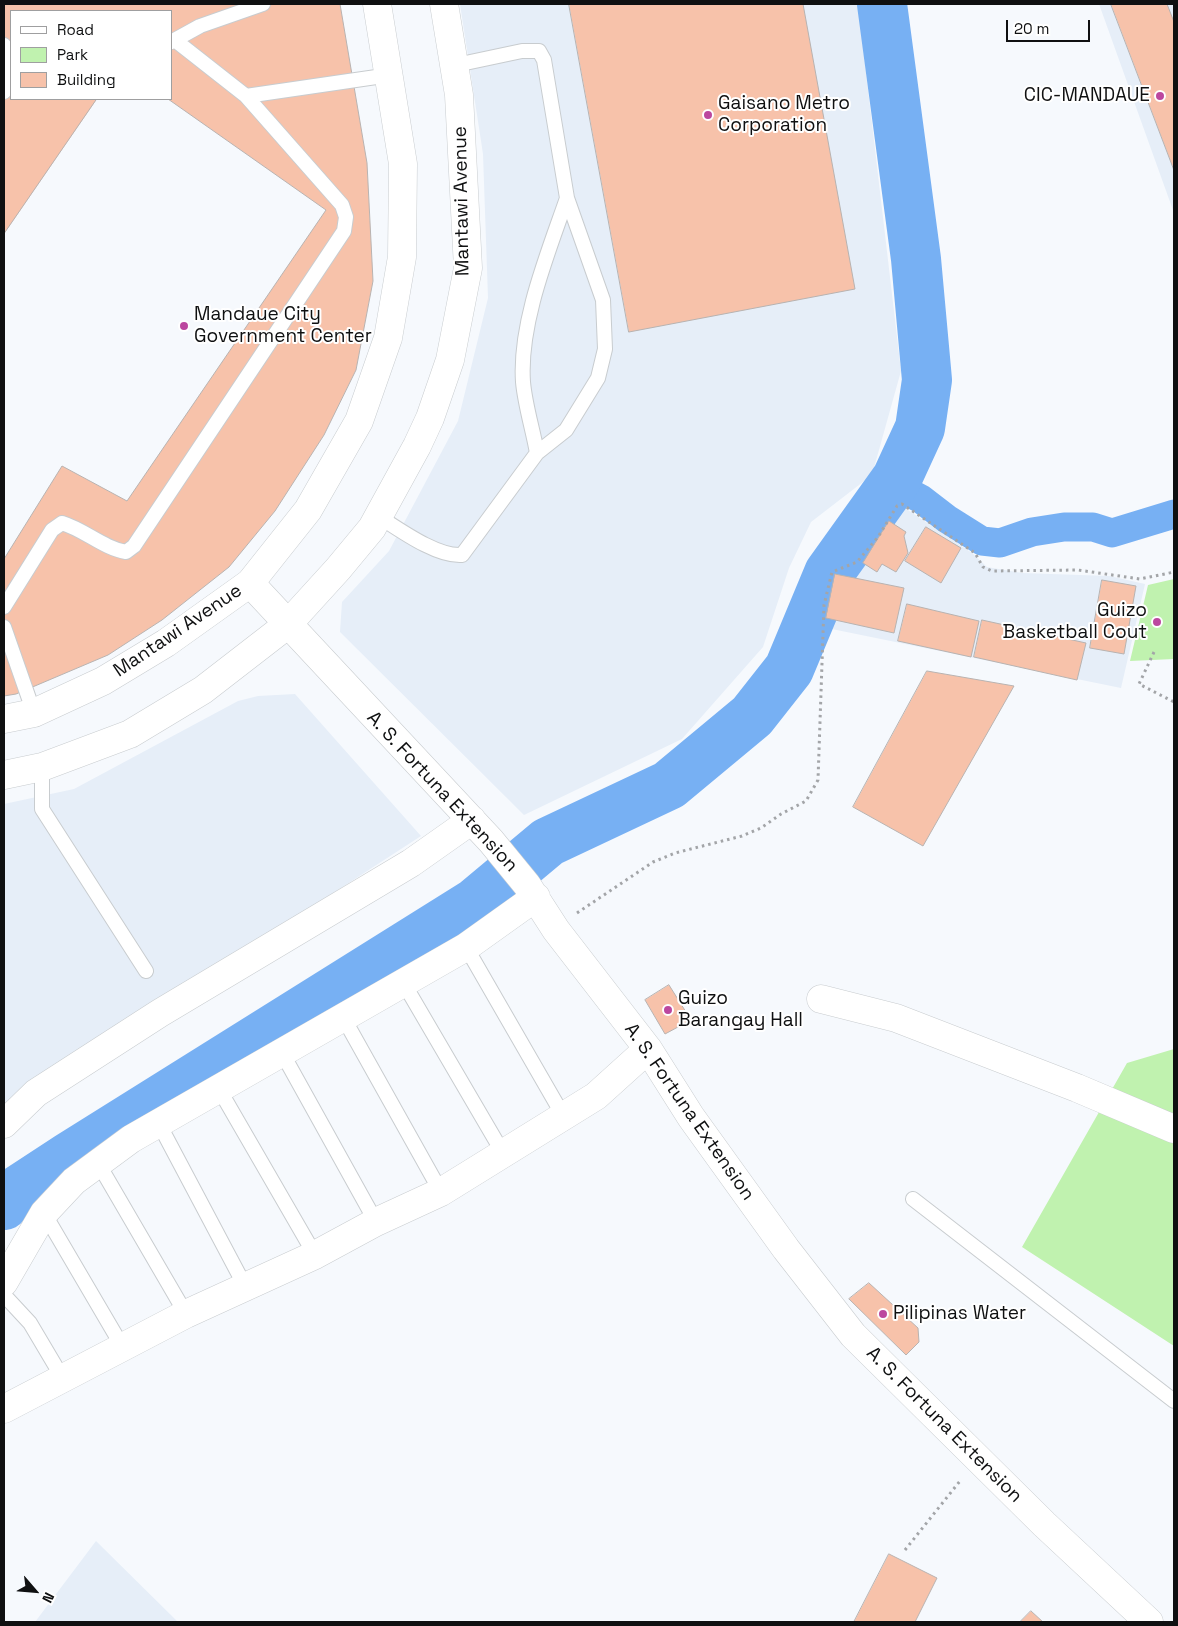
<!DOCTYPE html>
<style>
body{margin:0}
#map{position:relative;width:1178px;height:1626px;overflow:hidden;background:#f6f9fd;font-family:"Space Grotesk",sans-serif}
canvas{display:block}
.frame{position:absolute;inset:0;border:5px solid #0f1011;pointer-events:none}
.legend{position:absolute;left:10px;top:10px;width:162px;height:90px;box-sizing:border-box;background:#fff;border:1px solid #9f9fa0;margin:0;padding:6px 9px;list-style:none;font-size:15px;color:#0f1011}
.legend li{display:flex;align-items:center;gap:10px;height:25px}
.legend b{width:25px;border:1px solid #9f9fa0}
.north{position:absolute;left:10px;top:1566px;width:50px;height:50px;-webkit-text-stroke:4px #fff;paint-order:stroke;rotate:117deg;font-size:14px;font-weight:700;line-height:20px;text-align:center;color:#0f1011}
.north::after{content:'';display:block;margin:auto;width:18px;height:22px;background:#0f1011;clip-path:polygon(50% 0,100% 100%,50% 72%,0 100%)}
.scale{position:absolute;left:1006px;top:20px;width:84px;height:22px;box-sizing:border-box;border:2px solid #0f1011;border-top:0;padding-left:6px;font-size:15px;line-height:18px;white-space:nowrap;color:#0f1011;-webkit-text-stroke:4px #fff;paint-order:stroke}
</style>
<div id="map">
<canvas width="1178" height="1626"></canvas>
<div class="frame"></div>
<ul class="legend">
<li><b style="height:6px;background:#fff"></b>Road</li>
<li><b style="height:14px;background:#c0f2af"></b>Park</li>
<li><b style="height:14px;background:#f7c2aa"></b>Building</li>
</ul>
<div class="north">N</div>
<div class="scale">20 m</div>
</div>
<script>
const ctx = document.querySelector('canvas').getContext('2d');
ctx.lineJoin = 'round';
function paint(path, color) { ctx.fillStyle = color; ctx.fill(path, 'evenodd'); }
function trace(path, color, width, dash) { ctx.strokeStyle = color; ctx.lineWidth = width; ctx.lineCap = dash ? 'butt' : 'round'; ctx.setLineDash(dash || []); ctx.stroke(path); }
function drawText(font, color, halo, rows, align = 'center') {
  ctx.font = font + ' "Space Grotesk",sans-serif'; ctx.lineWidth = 4; ctx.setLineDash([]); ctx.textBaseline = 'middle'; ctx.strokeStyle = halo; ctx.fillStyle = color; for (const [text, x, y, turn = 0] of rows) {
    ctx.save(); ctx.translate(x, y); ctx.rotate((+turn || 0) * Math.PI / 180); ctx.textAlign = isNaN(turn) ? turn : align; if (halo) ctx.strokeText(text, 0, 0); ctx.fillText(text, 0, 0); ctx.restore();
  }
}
paint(new Path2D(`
 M460 4H858L901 371 872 475 811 522 789 568 763 647 682 739 524 815 340 632 342 602 389 551 458 421 488 298 483 154Z
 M1099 4H1174V213Z
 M902 506 972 553 987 567 1022 573 1109 576 1145 584 1121 688 822 627 825 571Z
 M295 694 421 836 4 1107V804L74 789 238 701 258 696Z
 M96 1541 178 1622H35Z`), '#e6eef8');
paint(new Path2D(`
 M1174 579V659L1130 661 1148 585Z
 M1174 1049V1346L1022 1247 1127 1063Z`), '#c0f2af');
trace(new Path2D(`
 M893 484 921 499 947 519 982 541 1000 543 1032 532 1064 527H1093L1112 533 1174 514`), '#77b0f3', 29);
trace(new Path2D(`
 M4 1205 14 1193 69 1157 475 903 548 842 669 785 752 716 789 669 829 573 897 478 920 428 927 380 916 259 882 4`), '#77b0f3', 50);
const building = new Path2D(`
 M4 4H340L367 163 373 281 356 370 324 435 275 511 229 567 162 620 108 655 16 694 4 696ZM11 11H171V99H11Z
 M569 4H803L855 289 629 332Z
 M1111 4H1167L1174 22V170Z
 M97 99H168L326 210 127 501 62 466 4 559V234Z
 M889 521 906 532 904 536 908 553 896 572 882 564 877 572 863 563Z
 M926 527 961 548 941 583 905 561Z
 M835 574 904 588 894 633 826 618Z
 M1102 580 1136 586 1124 654 1090 648Z
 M907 604 979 621 971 657 898 641Z
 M982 620 1086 643 1077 680 974 657Z
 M927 671 1014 686 923 846 853 807Z
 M669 985 691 1020 665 1034 645 1000Z
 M869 1283 918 1328 919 1342 906 1355 849 1299Z
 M889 1554 937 1578 915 1622H854Z
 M1031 1611 1043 1622H1020Z`);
paint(building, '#f7c2aa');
trace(building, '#b8b3b1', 1);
const service = new Path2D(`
 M171 42 200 26 263 4
 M4 45 9 72 4 92
 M246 96 390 75
 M537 453C533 430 525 405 523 382 519 323 548 253 567 198
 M378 516C400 530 437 557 462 555L537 453 566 430 598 378 605 349 603 300 567 198 544 60 539 51H522L456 65
 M4 607 52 530 62 523C85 530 103 548 126 552L134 546 344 231 346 217 342 205 246 96 176 41
 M4 627 34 713
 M42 767V809L146 971
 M466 947 564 1117
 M403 982 503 1153
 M343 1017 441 1192
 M281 1051 376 1222
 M219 1089 315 1255
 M158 1122 246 1288
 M98 1163 186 1314
 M913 1199 1174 1401
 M44 1213 122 1346
 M4 1295 30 1323 62 1377`);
const minor = new Path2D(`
 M250 583 491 841 527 885 556 930 648 1049 691 1117 786 1249 853 1335 1044 1524 1149 1622
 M821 999 896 1018 1077 1088 1174 1129
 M4 1124 36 1093 160 1013 411 863 472 820
 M4 1282 44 1213 74 1181 131 1139 466 947 536 897
 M4 1409 186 1314 315 1255 376 1222 441 1192 596 1096 648 1049`);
const tertiary = new Path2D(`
 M4 719 34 713 103 681 166 643 250 583 308 510 359 421 388 338 402 257 403 164 377 4
 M4 775 42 767 130 734 203 690 287 625 338 569 372 528 417 446 430 418 450 360 468 268 459 95 444 4`);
trace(service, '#c8cccf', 16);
trace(minor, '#c8cccf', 29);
trace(tertiary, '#c8cccf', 29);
trace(new Path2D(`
 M1154 652 1139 684 1174 702
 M577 913 653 862 675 853 742 836 761 828 781 814 806 801 818 780 824 605 832 572 857 562 878 537 897 506 902 504 975 553 983 567 992 571 1078 570 1140 579 1174 572
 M905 1550 960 1481`), '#a3a5a8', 3, [2.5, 4]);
trace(service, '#fff', 14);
trace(minor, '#fff', 28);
trace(tertiary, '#fff', 28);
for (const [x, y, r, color] of [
 [1160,96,5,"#bc479f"],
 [708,115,5,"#bc479f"],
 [184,326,5,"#bc479f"],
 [1157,622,5,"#bc479f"],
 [668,1010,5,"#bc479f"],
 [883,1314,5,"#bc479f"]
]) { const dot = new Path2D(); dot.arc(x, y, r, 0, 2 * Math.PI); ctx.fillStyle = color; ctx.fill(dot); trace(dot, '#fff', 2); }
drawText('19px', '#0f1011', '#fff', [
 ["CIC-MANDAUE",1150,96,"right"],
 ["Gaisano Metro",718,104],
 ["Corporation",718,126],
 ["Mandaue City",194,315],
 ["Government Center",194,337],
 ["Guizo",1147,611,"right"],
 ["Basketball Cout",1147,633,"right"],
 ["Guizo",678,999],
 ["Barangay Hall",678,1021],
 ["Pilipinas Water",893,1314]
], 'left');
drawText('19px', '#0f1011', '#fff', [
 ["Mantawi Avenue",462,201,-91],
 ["Mantawi Avenue",178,631,-34],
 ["A. S. Fortuna Extension",442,792,47],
 ["A. S. Fortuna Extension",689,1112,55],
 ["A. S. Fortuna Extension",944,1425,45]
]);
</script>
